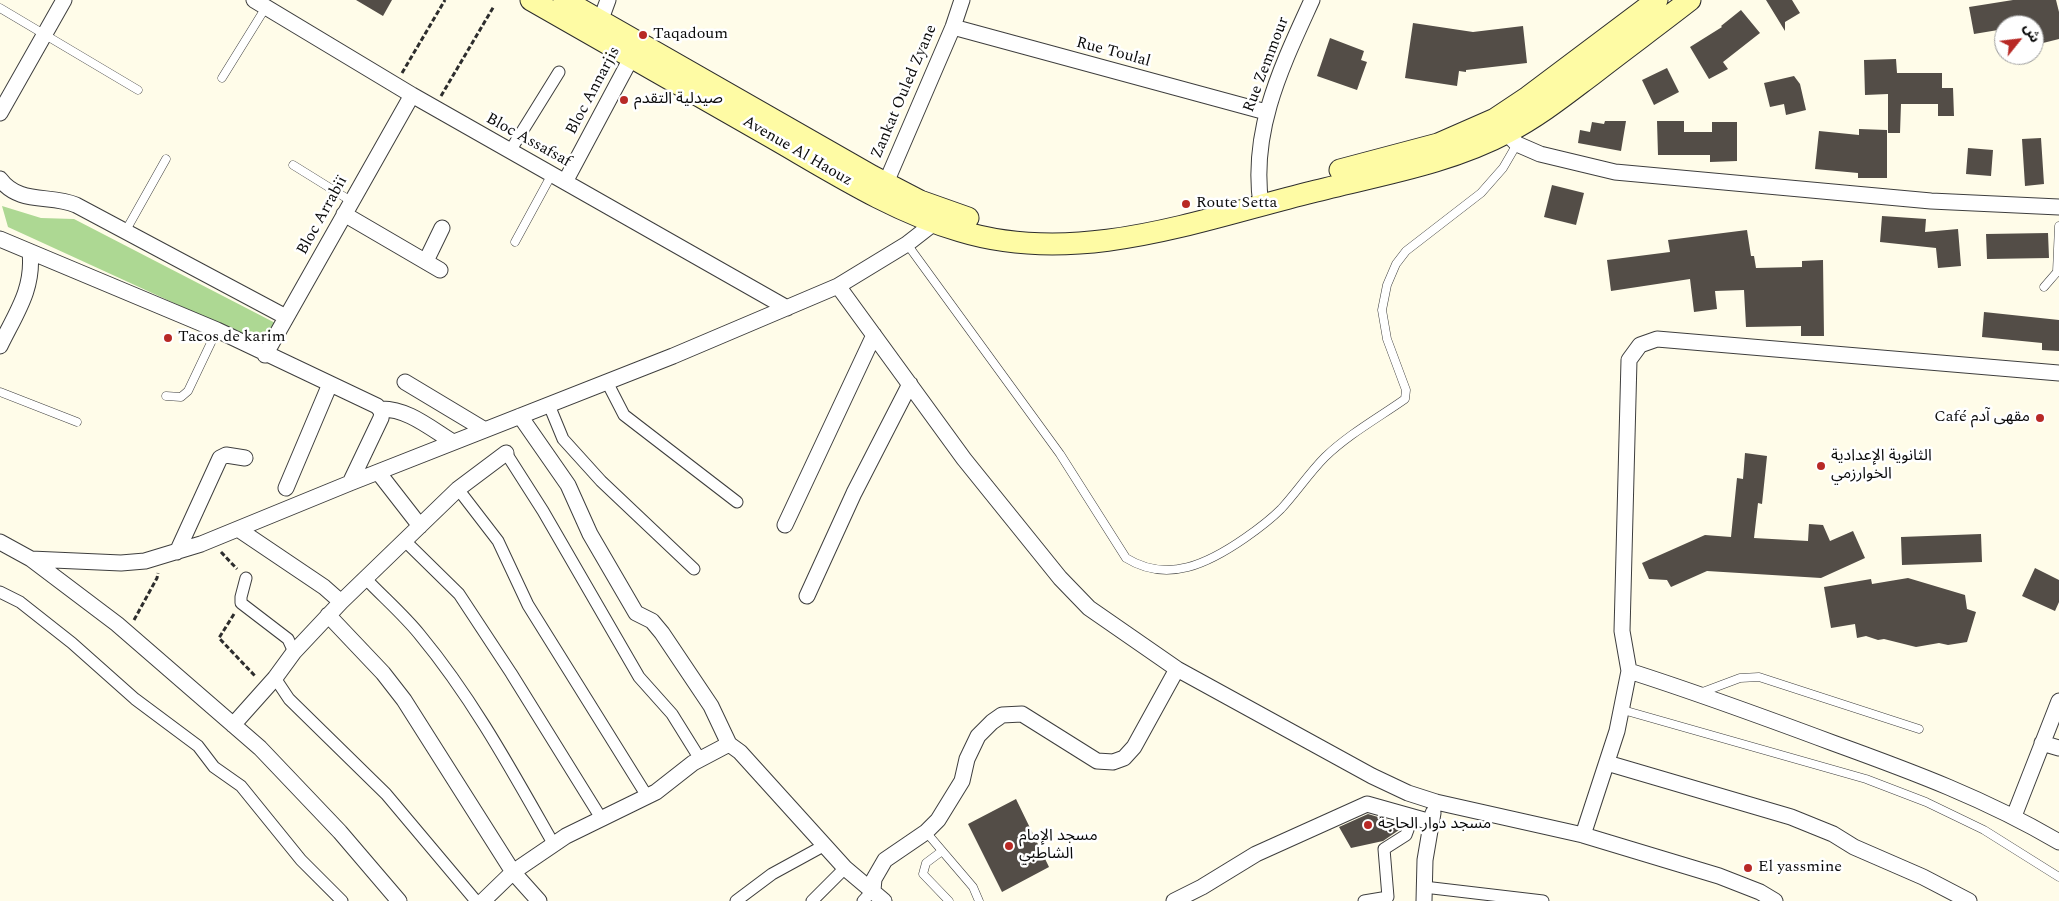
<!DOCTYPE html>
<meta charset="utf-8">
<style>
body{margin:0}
#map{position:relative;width:2059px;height:901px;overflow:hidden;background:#fffce9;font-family:Spectral,"Noto Sans Arabic",serif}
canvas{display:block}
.north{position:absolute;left:1994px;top:15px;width:50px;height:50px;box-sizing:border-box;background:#fff;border:1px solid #9d9d9d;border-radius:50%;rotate:61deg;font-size:14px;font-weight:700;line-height:20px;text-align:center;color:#0b0b0b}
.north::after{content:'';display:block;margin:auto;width:18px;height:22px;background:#b82925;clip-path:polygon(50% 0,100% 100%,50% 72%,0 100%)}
</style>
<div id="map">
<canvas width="2059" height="901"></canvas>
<div class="north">ش</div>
</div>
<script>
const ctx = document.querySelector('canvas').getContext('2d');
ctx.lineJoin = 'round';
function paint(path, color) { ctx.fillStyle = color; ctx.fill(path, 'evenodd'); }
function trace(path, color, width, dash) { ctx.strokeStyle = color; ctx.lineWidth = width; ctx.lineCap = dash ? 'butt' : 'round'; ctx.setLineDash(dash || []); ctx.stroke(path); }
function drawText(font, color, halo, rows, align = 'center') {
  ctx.font = font + ' Spectral,"Noto Sans Arabic",serif'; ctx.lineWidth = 5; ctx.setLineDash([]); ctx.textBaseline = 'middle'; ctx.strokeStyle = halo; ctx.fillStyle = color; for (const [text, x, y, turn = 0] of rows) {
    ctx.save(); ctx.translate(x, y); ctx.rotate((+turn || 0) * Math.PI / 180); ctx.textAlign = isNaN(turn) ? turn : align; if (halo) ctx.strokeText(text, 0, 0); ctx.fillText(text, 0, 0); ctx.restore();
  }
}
paint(new Path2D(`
 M2 206 41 218 74 219 283 327 270 347 8 227Z`), '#add893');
paint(new Path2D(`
 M356 0H392L383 16Z
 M1766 0H1792L1800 13 1785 22V31Z
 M2013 0H2056L2059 12V39L2043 43 2039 25H2004V29L1974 34 1969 7Z
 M1741 10 1760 33 1723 62 1728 69 1709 79 1690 47 1722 27 1721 26Z
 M1413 23 1473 32 1523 26 1527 63 1466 70V72L1459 71 1457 86 1405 78Z
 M1330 38 1364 51 1361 60 1367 62 1357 90 1317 76Z
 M1896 59 1897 73H1942V88H1953L1954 116H1938V104H1901L1900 133H1888V94L1865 95 1864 60Z
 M1667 68 1679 92 1654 105 1642 80Z
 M1794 76 1800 84 1806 110 1786 115 1784 104 1770 107 1764 83Z
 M1605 121H1626L1621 151 1578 143 1580 130 1590 132 1592 122 1604 124Z
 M1657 121H1684V132H1712V122H1737V161L1710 162V155H1658Z
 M1859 129 1887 130V178H1858V173L1815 169 1819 131 1859 135Z
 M2041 138 2044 184 2025 186 2022 139Z
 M1968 148 1993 150 1991 176 1966 174Z
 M1552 185 1584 193 1576 225 1544 217Z
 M1882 216 1926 219 1925 232 1958 229 1961 266 1938 268 1936 248 1880 242Z
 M1747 230 1751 256H1754L1756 268 1802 267V261L1823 260 1824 336H1801V326L1746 327 1744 290 1715 291 1717 309 1694 312 1690 279 1611 291 1607 260 1670 252 1668 240Z
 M2048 233 2049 258 1987 259 1986 234Z
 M1984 312 2059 320V351L2042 350V343L1982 337Z
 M1745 453 1767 456 1762 504 1758 503 1754 538 1808 541 1809 524 1823 525 1830 541 1853 531 1865 558 1821 578 1707 571 1671 587 1667 580 1649 579 1642 563 1705 535 1731 537 1737 478 1743 479Z
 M1981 534 1982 562 1902 565 1901 537Z
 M2035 568 2059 580V602L2055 611 2022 596Z
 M1908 578 1965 595 1967 609 1976 612 1967 642 1948 645 1939 643 1916 647 1884 639 1878 640 1866 636 1857 638 1855 624 1831 628 1824 587 1871 579 1872 584Z
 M1016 799 1049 867 1002 892 968 824Z
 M1368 814 1398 823 1399 830 1383 841 1351 848 1339 827Z`), '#534d47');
const service = new Path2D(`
 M0 8 138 90
 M222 78 266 7
 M293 165 351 201
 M125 232 166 159
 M515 242 552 174
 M907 244 1060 454 1126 558C1168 584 1209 563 1245 538 1258 529 1270 520 1281 509 1296 493 1309 473 1325 457 1349 434 1378 418 1405 399L1406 390 1387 339 1382 310 1387 285 1396 264 1406 251 1481 193 1503 168 1517 144
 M2044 287 2057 272 2059 226
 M0 392 77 422
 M166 396 181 397 188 391 217 330
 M1700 693 1740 678 1759 677 1919 729
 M1623 710 1866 779 1926 802 1984 830 2059 877
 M926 832 973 887 979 901
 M942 851 926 863 923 874 949 901`);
const pedestrian = new Path2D(`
 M510 151 559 72
 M607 382 624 415 737 502
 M549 405 563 439 601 481 694 569
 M506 453 543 511 639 677 672 714 700 759
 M458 489 498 541 528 605 647 796
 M405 541 459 594 511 673 601 818
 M246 578 241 597V603L288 639 294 652
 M365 578C383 597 404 615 420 635 473 699 512 771 553 843
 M0 592 20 602 72 643 135 699 198 746 214 767 241 786 301 860 342 901
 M275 678 289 699 386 794 476 901
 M1424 887 1543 901
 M736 901 772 874 825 845
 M812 901 845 868
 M863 901 873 890
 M1364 901 1388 897 1384 849 1406 835 1413 816`);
const minor = new Path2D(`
 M254 0 412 95 787 308
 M953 27 1266 112
 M597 30 608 0
 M0 113 64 0
 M1501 127 1517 144 1540 154 1615 172 1931 201 2059 207
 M0 179C19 205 50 194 76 205L286 317
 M565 182 636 49
 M882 192 953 27 962 0
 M1261 205C1250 130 1282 66 1312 0
 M344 214 440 270
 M0 239 217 330 377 406 382 412 381 418 350 483
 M426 261 442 228
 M838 286 964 459 1060 578 1089 608 1177 669 1372 776 1408 793 1436 802 1583 835 1719 876 1760 892 1775 901
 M0 346C16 313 34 289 30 252
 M265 355 412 95
 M405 382 485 430
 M380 409C407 408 430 428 453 442
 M520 416 568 485 590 534 636 613 652 621 662 633 711 706 729 744 740 752 845 868 884 901
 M378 472 420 526
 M286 488 330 384
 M785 525 874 335
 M238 529 324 587 341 602
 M0 542 31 559 117 624 260 748 340 832 399 901
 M177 552 220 458 226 455 245 458
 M31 559 121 563 145 561 201 544 350 483 673 356 838 286 907 244 934 223
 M807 596 854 493 910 384
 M328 615 383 673 404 700 513 872 483 901
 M1629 671C1698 693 1766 718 1833 743 1913 772 1986 799 2059 842
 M233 725 275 678 294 652 341 602 458 489 506 453
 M2042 743 2059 748
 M1607 763 1791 817 1833 834 1854 847 1923 877 1969 901
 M2014 816 2059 701
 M1583 835 1617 731 1629 671 1622 631 1629 360 1640 345 1657 339 2059 373
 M873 890 874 879 885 860 926 832 938 820 962 781 967 759 978 736 992 722 1002 715 1022 714 1097 761 1113 762 1124 758 1134 747 1177 669
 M539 901 513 872 566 836 656 792 693 763 729 744
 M1174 901 1202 887 1256 854 1367 804 1431 822
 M1424 901 1425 860 1433 813`);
const secondary = new Path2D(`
 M531 0C611 46 691 91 771 137 832 172 892 211 960 231 1078 267 1199 220 1312 192 1378 175 1448 164 1508 132 1539 116 1565 95 1593 74 1625 49 1658 25 1690 0
 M564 0 872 176 920 201 968 218
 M1340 170 1438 144 1495 119 1528 97 1657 0`);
trace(service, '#3e3e3e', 9);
trace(pedestrian, '#3e3e3e', 13);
trace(minor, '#3e3e3e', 17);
trace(secondary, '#2d2d2d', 23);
trace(new Path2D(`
 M402 73 445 0
 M441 96 494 6
 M221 552 237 569
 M234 614 219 638 256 677
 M134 620 157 578 158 573`), '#2d2d2d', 3, [5, 2.5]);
trace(service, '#fff', 8);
trace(pedestrian, '#fff', 11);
trace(minor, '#fff', 15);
trace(secondary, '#fefba4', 21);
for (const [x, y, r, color] of [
 [643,35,5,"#b82925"],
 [624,100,5,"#b82925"],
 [1186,204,5,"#b82925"],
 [168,338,5,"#b82925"],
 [2040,418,5,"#b82925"],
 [1821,466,5,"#b82925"],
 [1368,825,5,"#b82925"],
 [1009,846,5,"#b82925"],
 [1748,868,5,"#b82925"]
]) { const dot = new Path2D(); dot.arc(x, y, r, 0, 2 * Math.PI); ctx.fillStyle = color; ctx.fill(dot); trace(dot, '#fff', 2); }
drawText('16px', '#0b0b0b', '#fff', [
 ["Taqadoum",653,35],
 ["صيدلية التقدم",634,100],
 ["Route Setta",1196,204],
 ["Tacos de karim",178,338],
 ["Café مقهى آدم",2030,418,"right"],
 ["الثانوية الإعدادية",1831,457],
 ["الخوارزمي",1831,475],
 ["مسجد دوار الحاجة",1378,825],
 ["مسجد الإمام",1019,837],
 ["الشاطبي",1019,855],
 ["El yassmine",1758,868]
], 'left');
drawText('16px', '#0b0b0b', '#fff', [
 ["Rue Toulal",1113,53,15],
 ["Rue Zemmour",1267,65,-69],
 ["Bloc Annarjis",594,91,-62],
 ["Zankat Ouled Zyane",905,92,-67],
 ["Bloc Assafsaf",528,141,29],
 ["Avenue Al Haouz",797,152,30],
 ["Bloc Arrabiï",323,216,-61]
]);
</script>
